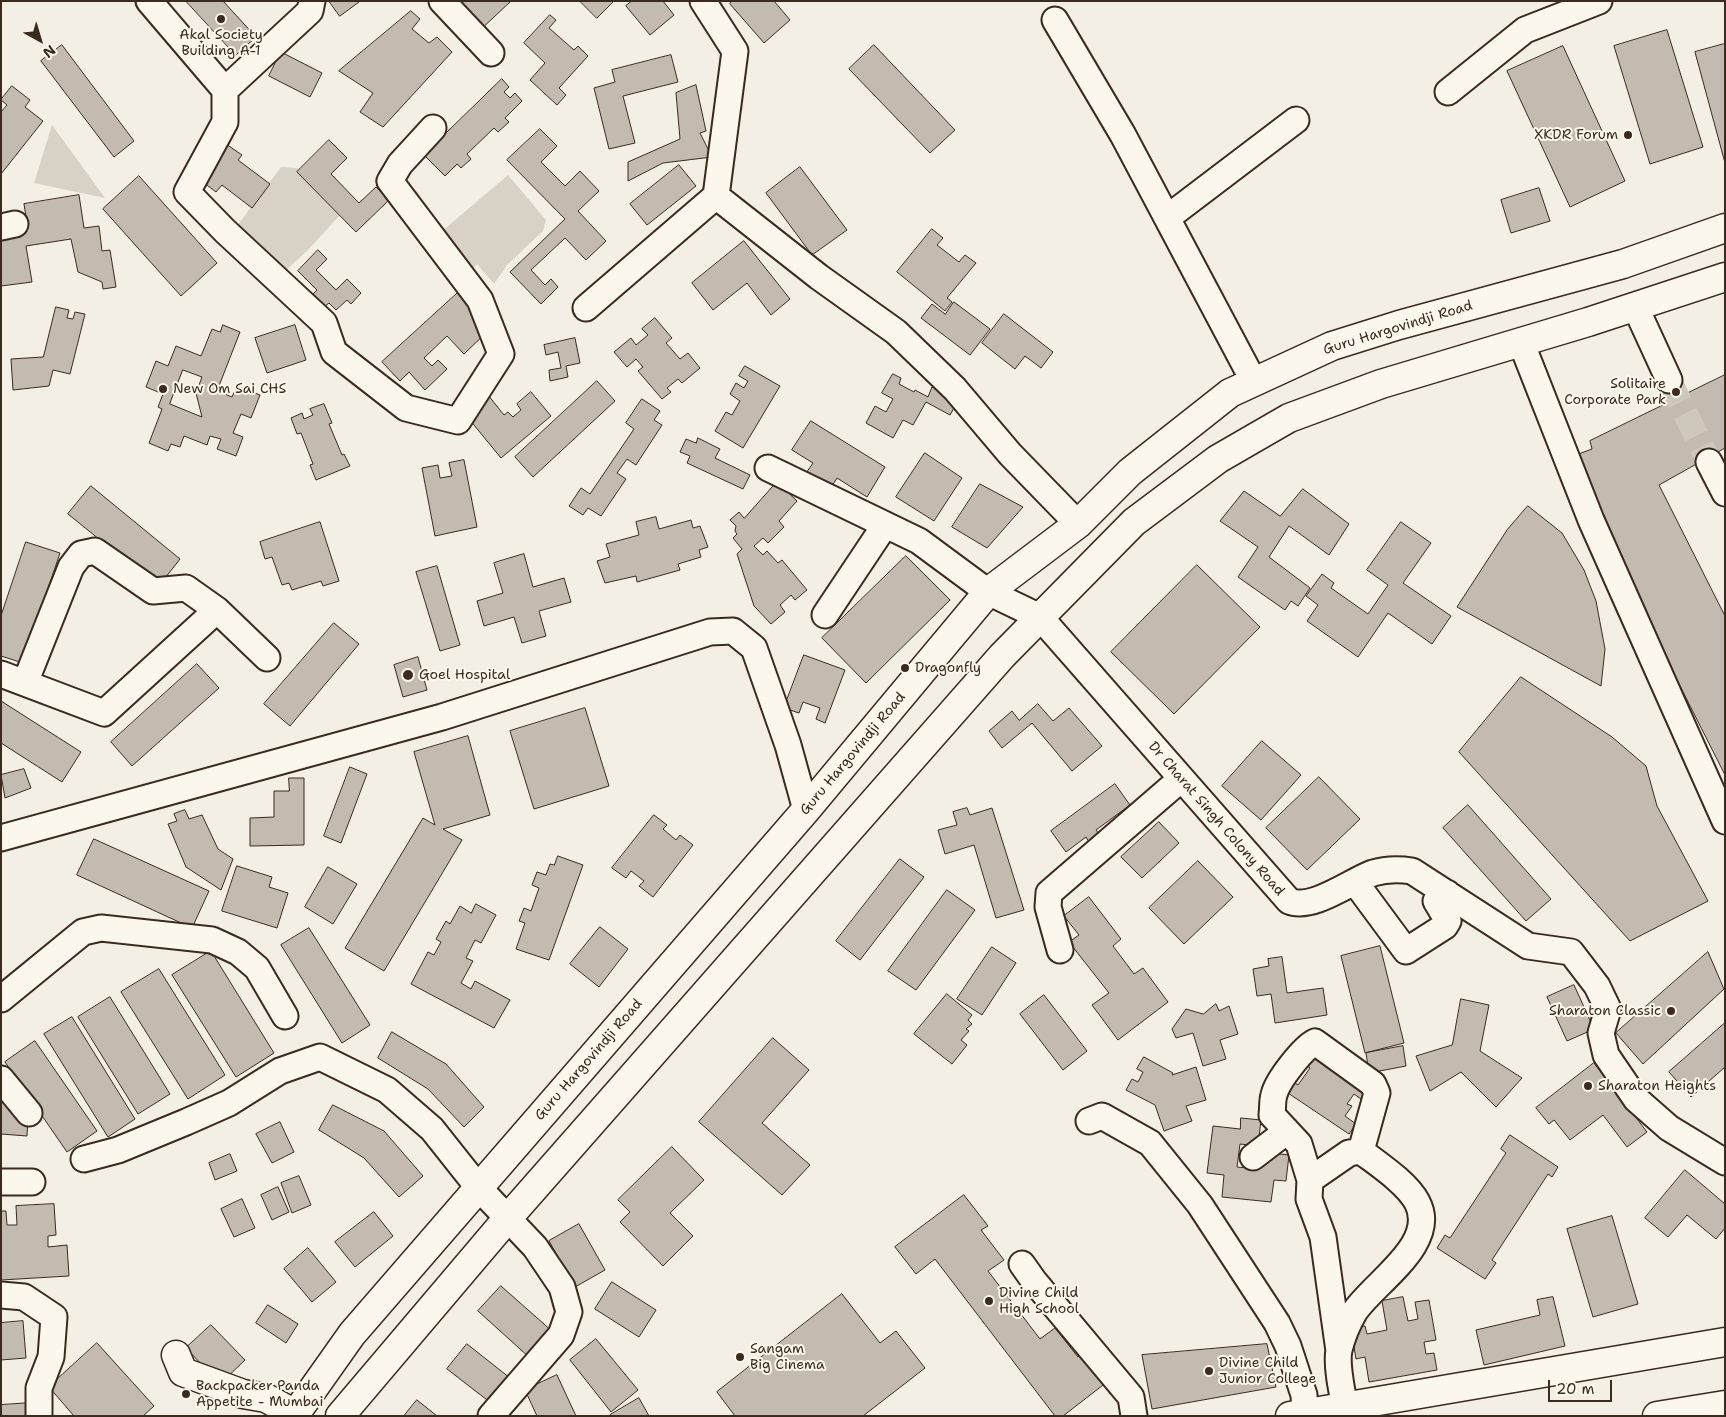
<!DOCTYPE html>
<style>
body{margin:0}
#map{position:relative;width:1726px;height:1417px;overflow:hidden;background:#f3efe4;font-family:"Shantell Sans",sans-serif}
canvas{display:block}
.frame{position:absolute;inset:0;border:2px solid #3b2a1e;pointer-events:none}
.north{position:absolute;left:15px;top:15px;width:50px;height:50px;-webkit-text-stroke:4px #fbf7ec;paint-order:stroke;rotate:141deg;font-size:14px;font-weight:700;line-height:20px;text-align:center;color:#3b2a1e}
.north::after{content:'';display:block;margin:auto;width:18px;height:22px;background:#3b2a1e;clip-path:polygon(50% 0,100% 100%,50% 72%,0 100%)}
.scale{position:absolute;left:1548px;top:1380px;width:64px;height:22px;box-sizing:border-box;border:2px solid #3b2a1e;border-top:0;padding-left:6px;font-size:15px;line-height:18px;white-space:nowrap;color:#3b2a1e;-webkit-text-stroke:4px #fbf7ec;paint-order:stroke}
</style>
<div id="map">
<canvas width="1726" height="1417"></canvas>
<div class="frame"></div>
<div class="north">N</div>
<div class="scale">20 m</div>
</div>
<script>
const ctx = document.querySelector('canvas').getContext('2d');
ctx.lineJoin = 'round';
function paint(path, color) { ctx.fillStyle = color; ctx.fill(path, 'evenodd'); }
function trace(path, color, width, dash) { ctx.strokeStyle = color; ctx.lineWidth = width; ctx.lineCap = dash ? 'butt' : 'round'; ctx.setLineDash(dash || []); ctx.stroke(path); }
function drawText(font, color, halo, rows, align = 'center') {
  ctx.font = font + ' "Shantell Sans",sans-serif'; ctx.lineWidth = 4; ctx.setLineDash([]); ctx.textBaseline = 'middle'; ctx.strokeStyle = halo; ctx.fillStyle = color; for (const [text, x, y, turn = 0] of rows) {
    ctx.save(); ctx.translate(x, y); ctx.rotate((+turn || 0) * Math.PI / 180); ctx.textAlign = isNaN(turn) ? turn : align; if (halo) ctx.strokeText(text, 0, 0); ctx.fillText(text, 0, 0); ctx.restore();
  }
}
paint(new Path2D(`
 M52 125 105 198 34 183Z
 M281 167 308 169 340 215 307 251 286 270 237 226Z
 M508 175 546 220 543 231 507 265 494 284 477 264 471 270 434 238Z`), '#d8d1c6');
const building = new Path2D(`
 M186 1H223L256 37 236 55Z
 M329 1H358L359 2 340 16Z
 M458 1H509L510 2 477 33Z
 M580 1H614L597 18Z
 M632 1H663L674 15 650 35 626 6Z
 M732 1H774L790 20 764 43 730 4Z
 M411 11 420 19 412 29 429 43 437 37 452 52 383 127 360 112 373 93 339 71Z
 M550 15 556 20 549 28 574 50 578 46 588 56 559 88 566 95 557 105 530 80 545 63 524 43Z
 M1667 30 1703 147 1650 164 1614 46Z
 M1724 44 1725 45V163L1695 52Z
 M62 45 134 141 114 157 41 61Z
 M874 45 955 130 930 153 849 69Z
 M1563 46 1625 181 1570 207 1507 71Z
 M281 52 322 73 310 97 269 76Z
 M671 55 678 82 623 96 635 143 609 149 594 88 615 82 612 70Z
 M502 79 509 87 504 92 510 98 515 93 522 101 505 118 509 122 498 132 494 128 467 154 471 159 461 168 457 164 445 176 424 155Z
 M696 85 706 131 700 133 712 157 663 163 628 181V162L680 139 676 93Z
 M12 86 30 100 25 107 43 121 1 174V112L7 105 1 100Z
 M540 129 557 146 541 162 565 186 580 171 599 191 578 211 606 241 586 260 565 238 531 270 545 285 551 279 558 287 541 304 510 272 565 219 507 160Z
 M329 140 347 158 331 174 359 203 376 187 389 200 356 232 297 172Z
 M226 144 242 155 238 160 270 184 252 208 222 185 216 192 199 179Z
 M679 165 696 186 647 225 630 204Z
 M800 167 847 230 812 255 766 193Z
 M139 176 217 263 181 296 103 209Z
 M1539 188 1550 221 1511 233 1501 200Z
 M79 195 84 228 99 226 102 251 110 250 116 287 103 289 102 282 78 272 71 239 26 246 32 282 1 286V233L28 229 24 204Z
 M932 229 943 238 937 245 959 262 965 255 976 263 947 298 952 302 945 311 897 272Z
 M744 241 790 299 771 315 747 283 713 310 692 283Z
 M318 250 327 259 316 270 336 290 347 279 361 293 351 304 347 300 336 310 329 303 324 307 312 295 317 290 298 271Z
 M462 289 489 330 464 354 447 336 424 358 432 366 438 360 447 369 425 390 409 372 400 381 382 362Z
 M954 302 990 329 970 355 921 318 932 304 945 314Z
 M56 307 69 310 67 318 73 319 75 312 85 314 70 374 53 370 49 386 13 390 11 359 43 357Z
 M1004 314 1053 352 1041 368 1025 356 1015 369 982 343Z
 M655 318 672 338 666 343 680 359 688 353 700 368 682 383 678 379 667 388 671 392 662 399 638 371 643 367 636 359 627 367 614 352 631 338 636 345 648 335 642 329Z
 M223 325 240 332 217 391 232 397 237 386 260 395 251 418 241 414 233 433 243 437 236 456 217 449 221 439 210 436 207 445 184 436 180 447 171 444 168 451 149 443 162 409 158 407 163 394 146 387 156 361 168 366 176 346 201 356 212 329 220 332ZM183 370 202 377 196 393 202 417 170 404Z
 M295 325 306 360 267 373 255 338Z
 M575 338 580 363 566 366 568 377 550 381 549 370 561 368 558 352 546 355 544 345Z
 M745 366 780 386 743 448 715 431 726 412 732 415 740 401 730 394 736 383 744 388 748 381 739 376Z
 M893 374 901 378 899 384 914 392 915 390 928 397 932 387 958 401 950 415 926 402 913 425 903 420 893 438 866 423 875 406 886 412 893 399 882 393Z
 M1725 375V448L1659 485 1725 616V775L1593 514 1576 455 1592 449 1590 441Z
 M597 381 615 401 533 477 515 457Z
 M531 392 551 416 501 458 465 414 488 395 504 415 508 412 513 417 521 410 517 404Z
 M642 399 660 411 654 420 662 425 636 465 627 459 617 473 626 479 601 516 588 508 583 515 569 506 581 488 590 494 634 429 626 423Z
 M324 404 332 423 329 424 342 455 344 454 350 466 316 480 310 465 313 464 301 433 297 434 291 418 302 413 304 419 313 415 310 409Z
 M811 421 885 467 867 497 837 478 830 489 806 473 813 463 792 450Z
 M698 438 720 449 715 458 750 475 743 489 687 463 690 456 680 452 686 439 696 443Z
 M925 453 962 478 934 521 896 497Z
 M464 460 477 527 435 536 422 468 438 465 440 478 452 476 449 463Z
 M777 482 797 501 779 521 784 527 768 543 763 538 754 546 763 555 767 551 778 563 782 560 807 590 795 600 791 595 780 605 785 612 771 624 754 606 737 554 742 549 733 538 737 534 735 531 736 526 730 520 739 512 744 518Z
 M980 484 1023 507 987 548 952 527Z
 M91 486 180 559 158 587 68 514Z
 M1303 489 1349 524 1329 555 1289 526 1269 557 1310 588 1298 606 1291 601 1285 610 1238 577 1258 547 1220 521 1244 491 1280 516Z
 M1528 506 1562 533 1584 570 1596 601 1605 649 1601 686 1457 607 1507 530Z
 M656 517 659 529 691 520 693 528 700 526 708 547 699 550 701 557 678 564 680 570 637 582 636 576 605 583 597 561 610 557 606 544 639 535 636 522Z
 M320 522 339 581 323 586 321 581 292 590 289 583 282 585 272 557 265 559 260 542Z
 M1401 522 1431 543 1403 583 1451 616 1432 644 1388 613 1358 657 1307 621 1318 605 1306 596 1322 574 1334 583 1331 588 1368 614 1388 585 1367 570Z
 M26 542 60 553 23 663 1 656V616Z
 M524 554 533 587 564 578 571 602 539 611 546 636 522 643 514 617 484 626 477 601 503 593 494 563Z
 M906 556 950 600 866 683 822 638Z
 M1197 565 1260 627 1174 714 1111 652Z
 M437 566 460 645 440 651 416 572Z
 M334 623 359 644 290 726 264 704Z
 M804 655 845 670 825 723 816 719 820 708 803 702 799 713 784 708Z
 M418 657 427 690 403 697 394 665Z
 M197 664 219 688 132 766 111 742Z
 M1521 677 1612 737 1646 766 1657 806 1708 901 1630 941 1459 752Z
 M1 701 81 752 62 782 1 743Z
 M1038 704 1053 721 1069 708 1102 746 1072 771 1032 723 1002 748 989 731 1012 711 1019 720Z
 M585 708 609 786 534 809 510 731Z
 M468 736 490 815 443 829 462 840 384 971 345 948 423 818 435 825 414 752Z
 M1262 741 1301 775 1261 820 1222 786Z
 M350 767 367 774 341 843 324 836Z
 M24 769 31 788 5 798 1 775Z
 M1319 777 1360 819 1307 870 1266 828Z
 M289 778H304V845L250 846V818L274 817V791H289Z
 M1115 784 1130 805 1096 830 1101 836 1090 844 1086 837 1066 852 1051 831Z
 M1468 805 1551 899 1526 921 1443 828Z
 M967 808 970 815 992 808 1024 910 996 918 974 845 945 854 938 830 957 825 953 812Z
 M185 810 189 819 202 815 218 849 233 859 221 890 186 867 168 824 177 821 174 814Z
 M654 815 667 825 663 829 676 840 680 835 693 845 653 897 639 886 644 881 631 871 626 878 612 868Z
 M1159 822 1179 843 1142 878 1121 857Z
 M94 839 209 891 192 928 77 875Z
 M558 856 583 865 549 960 516 949 525 923 519 921 524 908 531 911 539 888 532 885 537 872 546 875 550 864 554 865Z
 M900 859 924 877 860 960 836 941Z
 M1198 861 1233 897 1184 944 1149 908Z
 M237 866 272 877 269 887 288 893 277 928 222 911Z
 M328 867 357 884 333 924 305 907Z
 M947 890 975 910 916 990 888 971Z
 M1089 897 1121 939 1113 946 1134 974 1143 968 1168 1002 1118 1040 1092 1005 1109 993 1069 942 1079 935 1064 916Z
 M476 904 496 915 481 943 475 940 466 958 473 961 461 983 471 989 475 981 510 1000 494 1028 411 984 428 952 434 955 441 942 436 939 446 921 450 924 460 906 471 913Z
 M600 927 628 949 599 987 570 964Z
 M309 928 370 1025 342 1043 281 945Z
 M1380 946 1404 1043 1365 1053 1341 956Z
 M992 947 1016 963 982 1015 957 999Z
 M211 951 274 1053 236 1077 172 975Z
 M1708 952 1724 989 1643 1064 1616 1033Z
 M1282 957 1287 993 1323 988 1327 1015 1275 1023 1271 994 1257 996 1253 969 1269 966 1268 959Z
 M159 969 225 1075 188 1099 121 992Z
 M1574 985 1594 1029 1567 1041 1547 997Z
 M947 994 972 1015 968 1020 972 1024 966 1029 969 1031 961 1040 967 1045 952 1064 914 1034Z
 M1044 995 1087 1051 1063 1070 1020 1014Z
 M110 997 170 1094 138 1114 78 1017Z
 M1461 999 1489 1005 1480 1051 1522 1078 1496 1107 1461 1072 1430 1091 1416 1056 1452 1045Z
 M1216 1004 1219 1011 1229 1006 1238 1034 1220 1040 1226 1059 1203 1066 1193 1033 1176 1038 1172 1029 1186 1009 1203 1014Z
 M72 1017 135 1119 108 1137 44 1034Z
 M1725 1023V1067L1691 1097 1669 1072Z
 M392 1032 446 1064 484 1107 464 1127 428 1089 378 1058Z
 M773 1038 809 1070 762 1123 810 1165 782 1195 699 1122Z
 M35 1041 97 1131 67 1152 5 1062Z
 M1403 1046 1406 1066 1369 1073 1366 1053Z
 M1312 1047 1369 1086 1361 1099 1354 1094 1347 1104 1352 1106 1345 1116 1356 1124 1349 1134 1282 1089 1289 1079 1298 1085 1310 1068 1301 1062Z
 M1144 1057 1173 1073 1172 1075 1196 1067 1206 1100 1186 1106 1192 1121 1164 1131 1155 1105 1126 1090 1132 1079 1138 1082 1143 1072 1137 1069Z
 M1594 1063 1647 1132 1627 1147 1603 1115 1570 1140 1554 1120 1549 1124 1536 1108Z
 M1 1098 17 1099 15 1117 28 1118 27 1136 1 1134Z
 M333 1105 384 1131 423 1176 399 1197 364 1158 319 1130Z
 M1241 1118 1261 1120 1258 1146 1240 1144 1237 1167 1260 1169 1262 1152 1289 1155 1286 1181 1274 1180 1271 1202 1222 1197 1224 1175 1207 1173 1213 1126 1240 1129Z
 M280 1122 294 1152 272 1163 256 1134Z
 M1510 1135 1558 1167 1552 1177 1548 1174 1492 1260 1496 1263 1485 1279 1437 1248 1445 1235 1450 1238 1506 1153 1501 1149Z
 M672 1147 704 1180 670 1213 693 1236 663 1266 620 1222 630 1212 618 1200Z
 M230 1154 237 1171 215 1180 209 1163Z
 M1685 1170 1725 1204V1228L1716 1239 1687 1215 1668 1237 1645 1218Z
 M299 1176 311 1205 292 1213 281 1183Z
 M278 1187 289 1212 272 1220 261 1195Z
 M964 1195 988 1226 981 1230 1004 1260 988 1271 1040 1339 1055 1328 1078 1357 1084 1352 1107 1382 1063 1416H1055L935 1259 916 1274 895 1247Z
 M242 1199 255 1228 234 1237 221 1209Z
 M54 1204 56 1235 48 1236V1247L67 1245 69 1276 1 1280V1211H6L7 1225H17L16 1206Z
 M374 1212 393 1236 355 1267 335 1242Z
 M1612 1216 1638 1304 1593 1317 1567 1229Z
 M579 1224 605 1270 575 1287 549 1241Z
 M308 1248 336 1282 312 1302 284 1269Z
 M612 1282 656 1310 639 1337 595 1309Z
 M501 1286 553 1332 530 1358 478 1311Z
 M842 1294 880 1343 896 1331 925 1368 863 1416H735L717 1392Z
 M1403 1297 1408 1321 1418 1319 1415 1302 1429 1300 1436 1340 1424 1342 1426 1354 1434 1353 1437 1370 1369 1382 1365 1357 1356 1359 1351 1328 1365 1326 1367 1334 1387 1330 1382 1301Z
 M1553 1297 1565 1346 1484 1365 1476 1330 1540 1315 1537 1300Z
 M268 1305 298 1324 286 1343 256 1323Z
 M23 1321 26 1358 1 1360V1323Z
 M211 1325 245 1360 220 1384 186 1348Z
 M596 1339 638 1390 611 1412 570 1360Z
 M97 1343 154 1406 143 1416H74L49 1387Z
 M467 1344 510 1378 491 1403 447 1369Z
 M1267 1344 1276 1387 1152 1409 1142 1355Z
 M557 1375 576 1416H537L525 1390Z
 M639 1398 649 1416H610V1415Z
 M417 1400 437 1416H404Z
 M30 1403 32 1416H1V1405Z`);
paint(building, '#c3bbb0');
trace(building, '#3b2a1e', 1);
trace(new Path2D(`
 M1669 380 1709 462`), '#cec8bc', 25, [25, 12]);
const minor = new Path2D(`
 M149 1 225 90V122L187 192 225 231 324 323 334 352 406 408 458 421 501 354 480 300 390 181 400 164 433 128
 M442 1 491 53
 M703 1 735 51 716 196
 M1055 20 1123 135 1254 382
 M225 90 310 11 312 1
 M1448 92 1525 30 1599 1
 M1167 218 1296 120
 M1 227 15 224
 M1635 306 1669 380
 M586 308 716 196 819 277 896 332 955 389 1010 454 1078 524
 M1521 342 1591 520 1725 821
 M1709 462 1725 493
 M768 468 919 541 988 592 1040 617 1289 901C1312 911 1351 881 1373 873 1386 869 1399 869 1412 871L1528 946 1571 952 1597 986 1608 1009 1601 1033 1606 1055 1636 1099 1669 1128 1725 1162
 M825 615 885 525
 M1 674 104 713 217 610 267 658
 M25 683 71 567 81 554 95 551 153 591 186 588 217 610
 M1 838 442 717 710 632 733 631 754 648 788 745 806 810
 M1355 882 1406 951 1445 926 1448 921 1436 901 1447 893
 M1060 950 1048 907 1049 893 1181 779
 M1 999 83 932 101 928 212 940 238 952 257 968 285 1016
 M1 1079 29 1113
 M1089 1121 1102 1116 1150 1143 1200 1205 1277 1323 1288 1346 1304 1395 1305 1413
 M1253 1157 1287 1131
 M84 1159 118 1150 186 1122 229 1103 280 1071 320 1057 387 1090 432 1129 478 1187 535 1247 562 1287 569 1312 561 1335 491 1416
 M1310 1180 1299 1144 1272 1115C1273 1108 1272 1101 1274 1095 1277 1081 1303 1048 1315 1042L1373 1084 1377 1093 1361 1151
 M1 1182H32
 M1022 1264 1034 1281 1131 1397 1134 1416
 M1 1295 24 1297 54 1317 51 1357 39 1388V1416
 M1339 1351 1323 1237 1309 1199 1310 1180 1349 1153 1361 1151C1378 1164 1407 1183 1417 1202 1439 1243 1376 1281 1355 1311 1349 1321 1342 1338 1339 1350 1336 1364 1342 1392 1345 1407`);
const major = new Path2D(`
 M176 1355 183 1372 243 1394 266 1398 295 1414
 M294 1416 352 1334 806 810 988 592 1078 524 1130 472 1230 393 1332 346 1399 325 1623 264 1725 228
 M340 1416 507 1219 1002 656 1134 522 1218 459 1289 418 1381 384 1588 322 1725 277
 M1290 1416 1725 1342
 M1657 1416 1725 1405`);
trace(minor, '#3b2a1e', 29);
trace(major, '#3b2a1e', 31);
trace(minor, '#fbf7ec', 25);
trace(major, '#fbf7ec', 28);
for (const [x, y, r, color] of [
 [221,19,5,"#3b2a1e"],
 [1628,135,5,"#3b2a1e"],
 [163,389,5,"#3b2a1e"],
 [1676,392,5,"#3b2a1e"],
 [905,668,5,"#3b2a1e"],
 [408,675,6,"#3b2a1e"],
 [1671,1011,5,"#3b2a1e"],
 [1588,1086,5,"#3b2a1e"],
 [989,1301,5,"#3b2a1e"],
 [740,1357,5,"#3b2a1e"],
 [1209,1371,5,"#3b2a1e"],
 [186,1394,5,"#3b2a1e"]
]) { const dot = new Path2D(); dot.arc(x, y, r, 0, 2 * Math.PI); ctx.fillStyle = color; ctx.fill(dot); trace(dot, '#fbf7ec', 2); }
drawText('14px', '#3b2a1e', '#fbf7ec', [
 ["Akal Society",221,35,"center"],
 ["Building A-1",221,51,"center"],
 ["XKDR Forum",1618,135,"right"],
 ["Solitaire",1666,384,"right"],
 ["Corporate Park",1666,400,"right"],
 ["New Om Sai CHS",173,389],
 ["Dragonfly",915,668],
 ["Goel Hospital",419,675],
 ["Sharaton Classic",1661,1011,"right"],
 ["Sharaton Heights",1598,1086],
 ["Divine Child",999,1293],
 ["High School",999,1309],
 ["Sangam",750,1349],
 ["Big Cinema",750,1365],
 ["Divine Child",1219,1363],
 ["Junior College",1219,1379],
 ["Backpacker Panda",196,1386],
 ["Appetite - Mumbai",196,1402]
], 'left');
drawText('14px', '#3b2a1e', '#fbf7ec', [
 ["Guru Hargovindji Road",1398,328,-17],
 ["Guru Hargovindji Road",853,754,-50],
 ["Dr Charat Singh Colony Road",1216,819,49],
 ["Guru Hargovindji Road",589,1060,-49]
]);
</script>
